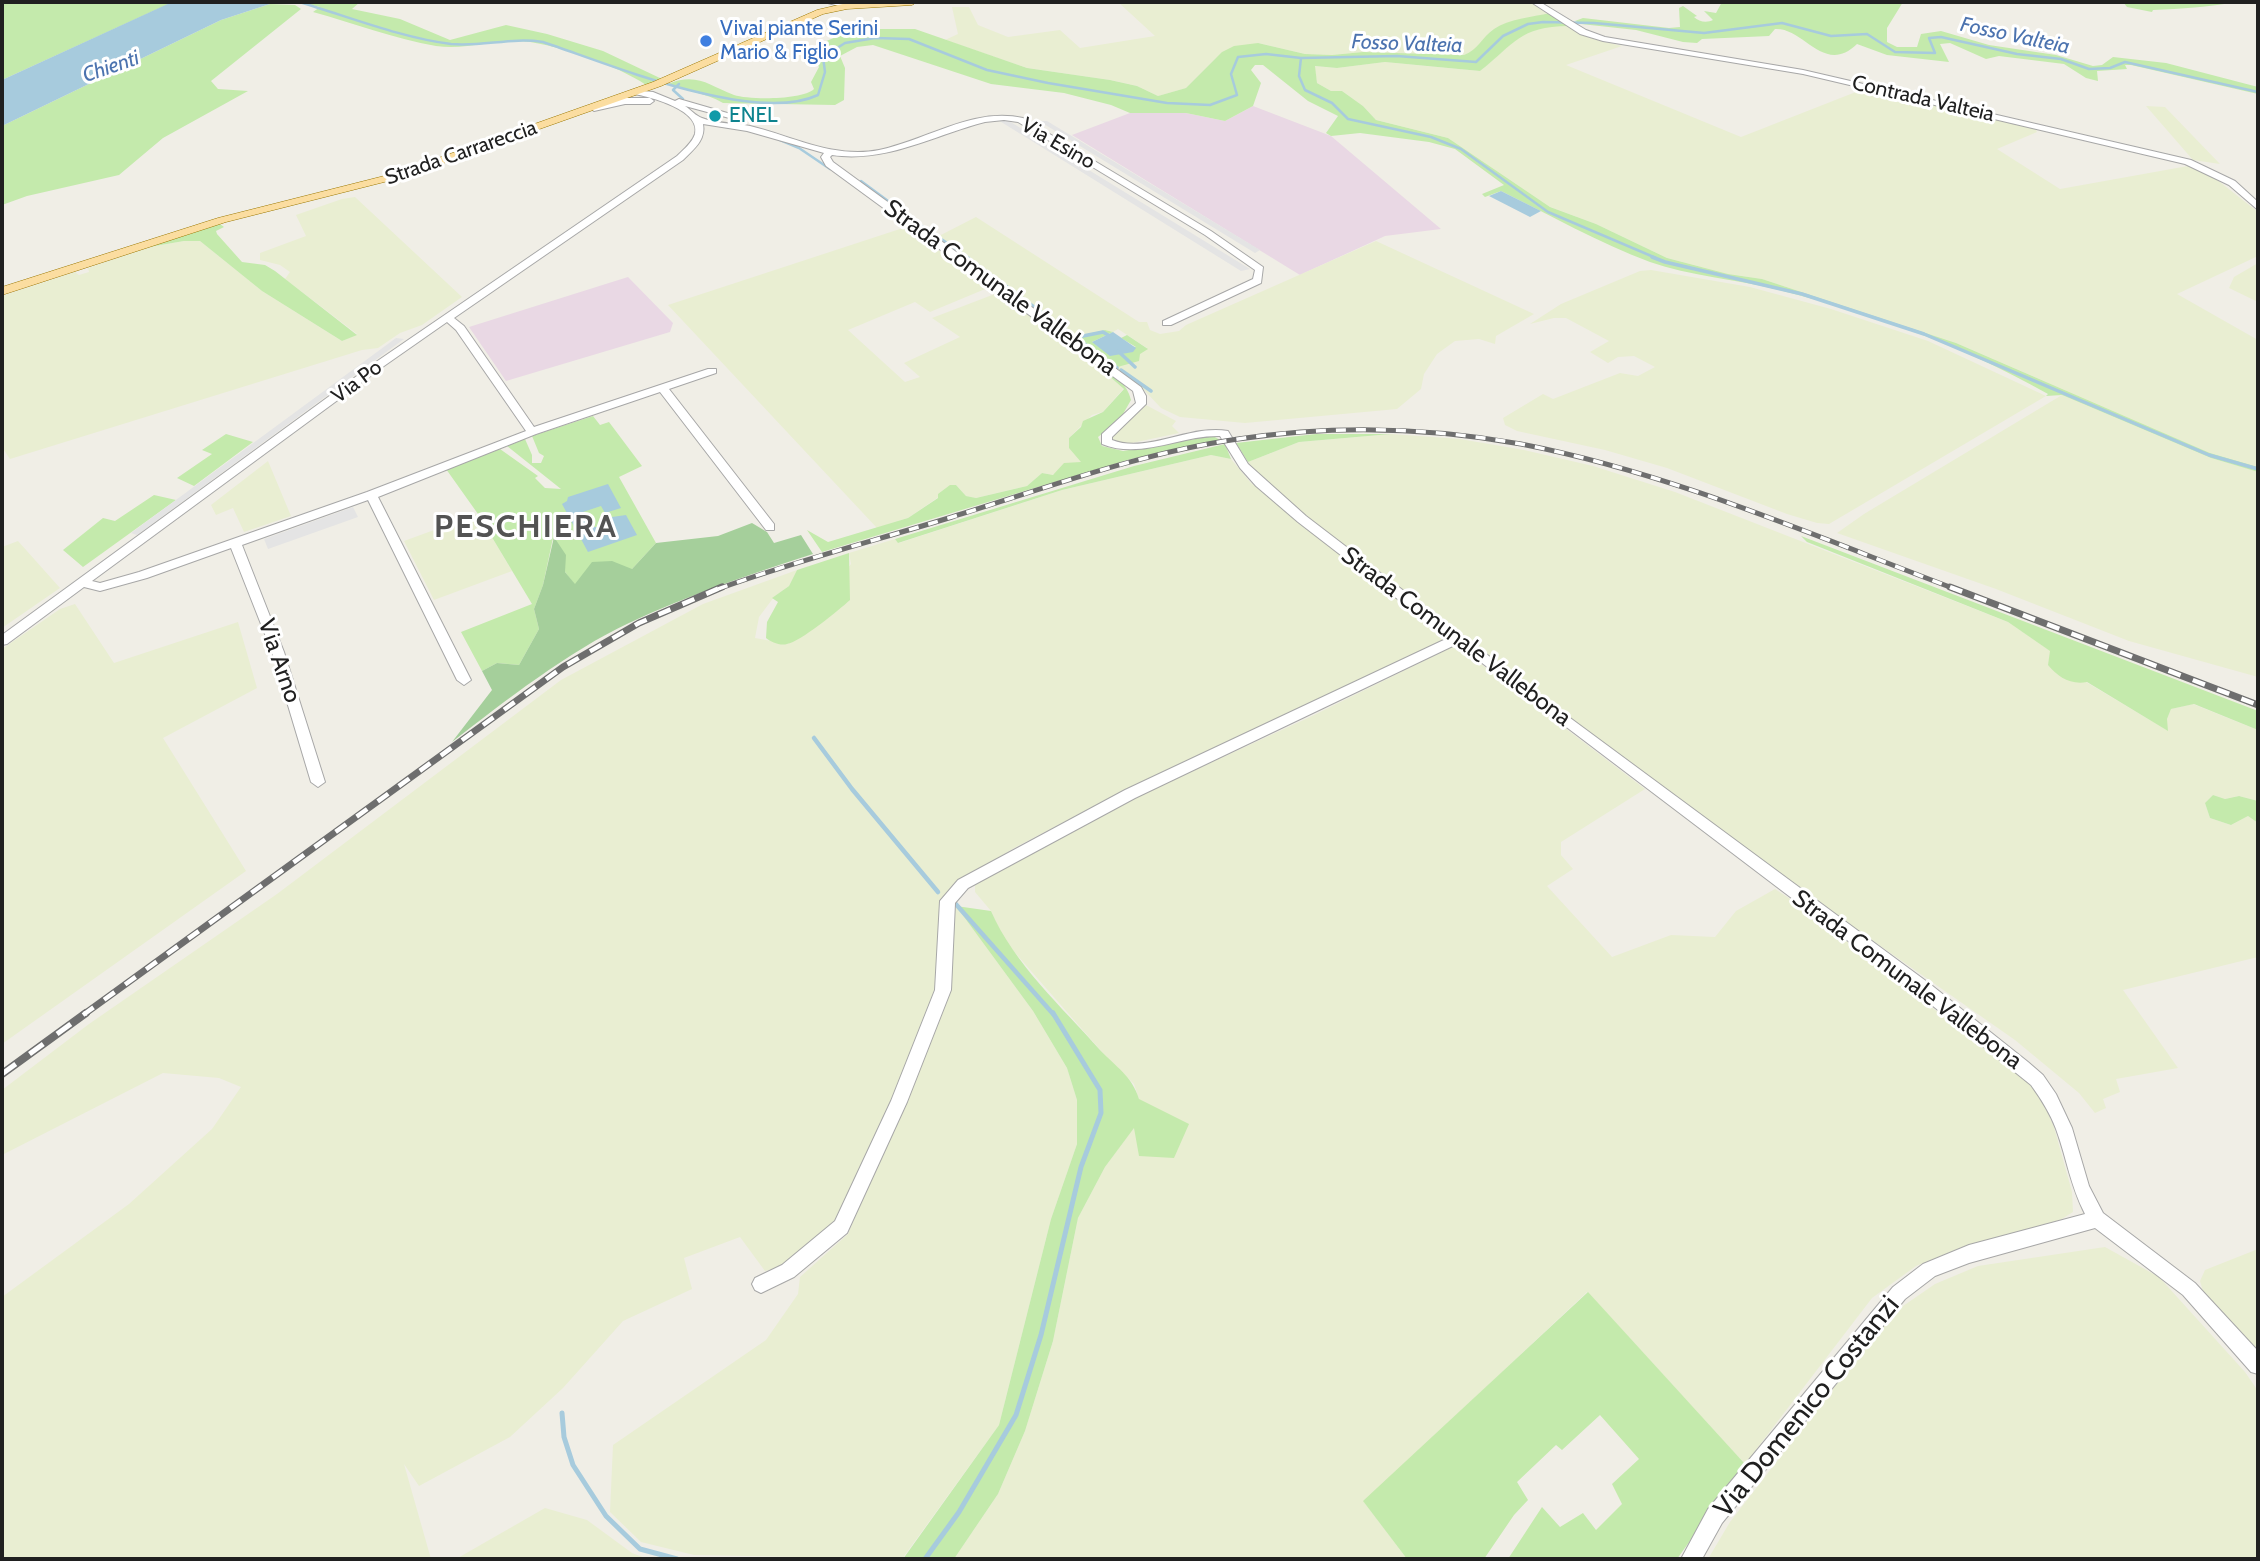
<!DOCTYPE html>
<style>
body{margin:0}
#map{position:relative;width:2260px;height:1561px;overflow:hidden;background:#f0eee6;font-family:Cabin,sans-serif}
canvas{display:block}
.frame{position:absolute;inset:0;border:4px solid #202020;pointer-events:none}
</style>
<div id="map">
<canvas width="2260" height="1561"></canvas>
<div class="frame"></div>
</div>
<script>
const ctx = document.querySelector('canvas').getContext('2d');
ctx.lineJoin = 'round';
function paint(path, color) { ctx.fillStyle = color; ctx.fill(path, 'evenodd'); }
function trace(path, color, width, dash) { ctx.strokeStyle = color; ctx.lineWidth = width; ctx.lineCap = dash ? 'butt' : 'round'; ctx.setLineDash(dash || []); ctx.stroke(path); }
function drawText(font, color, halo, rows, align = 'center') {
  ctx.font = font + ' Cabin,sans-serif'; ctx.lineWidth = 6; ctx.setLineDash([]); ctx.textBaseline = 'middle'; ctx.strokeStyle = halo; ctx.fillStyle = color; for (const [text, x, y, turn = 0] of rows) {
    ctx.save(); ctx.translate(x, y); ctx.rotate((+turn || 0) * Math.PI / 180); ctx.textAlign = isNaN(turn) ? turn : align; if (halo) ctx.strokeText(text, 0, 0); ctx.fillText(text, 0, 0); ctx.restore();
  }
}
paint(new Path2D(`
 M1253 106 1331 136 1441 229 1385 236 1300 275 1072 135 1130 113H1186L1225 121Z
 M628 277 673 323 670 332 506 381 469 327Z`), '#e9d8e4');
paint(new Path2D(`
 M1118 2H1531L1550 13 1491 31 1473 52 1464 55 1363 52 1332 55 1305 54 1258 43 1216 58 1186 88 1158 96 1137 86 1110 80 1027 68 945 40 958 34 952 7H969L978 25 1008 37 1060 30 1080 48 1155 36Z
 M1547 26H1569L1593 39 1622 46 1566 65 1741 137 1866 88 2035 128 2037 132 1997 149 2060 189 2188 166 2216 179 2258 212V256L2177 294 2258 340V467L2210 453 1956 343 1762 279 1728 274 1667 258 1596 224 1550 207 1448 138 1376 120 1363 106 1342 91H1331L1317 83 1314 66 1337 68 1385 62 1480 71 1521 35Z
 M2146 106 2165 107 2220 164 2193 160Z
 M355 197 462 297 422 325 400 333 378 348 362 350 10 459 2 447V296L75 272 79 275 89 272 88 268 149 247 184 241H200L262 291 342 341 357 334 285 279 290 272 280 265 260 260V253L306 236 296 215 342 199Z
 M976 217 1139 322H1147L1150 330 1160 334 1179 331 1186 325 1376 241 1534 314 1496 336 1495 344 1479 339 1455 341 1437 354 1424 374 1421 389 1397 409 1245 423 1180 417 1161 408 1144 390 1114 368 1147 348 1118 329 1113 332 1105 330 1075 337 937 237Z
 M906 227 990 287 930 312 915 302 848 330 905 382 920 377 904 363 960 337 932 318 1000 292 1124 388 1103 412 1092 415 1069 438 1082 462 1053 475 1042 473 1027 486 976 498 966 496 956 485 908 518 877 528 668 305Z
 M2258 263V302L2229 288 2234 277Z
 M1651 270 1750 287 1831 309 1928 341 2046 396 1829 524 1817 523 1787 514 1667 468 1605 450 1517 431 1505 425 1503 418 1543 394 1553 399 1620 373 1638 376 1655 367 1634 356 1618 357 1608 363 1590 352 1609 341 1566 318H1554L1530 324 1561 304 1640 271Z
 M2062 395 2211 458 2258 472V677L2129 641 1996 589 1837 533 1864 514Z
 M1146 405 1176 421 1172 426 1179 433 1132 443 1121 444 1113 441 1112 436Z
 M1391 434 1460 439 1524 450 1593 466 1675 492 2008 622 2051 651 2086 682 2167 730V719L2171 709 2193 704 2258 730V801L2239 796 2225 799 2213 795 2205 803 2210 818 2231 825 2248 816 2258 823V957L2123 990 2178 1068 2116 1079 2120 1092 2103 1099 2106 1108 2095 1113 2079 1093 2015 1040 1816 901 1656 783 1304 516 1250 468 1248 462 1299 442Z
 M1211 455 1231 459 1251 483 1449 637 1087 810 1014 848 957 884 945 894 940 905 938 991 855 1190 829 1232 789 1265 765 1271 740 1237 684 1258 692 1289 623 1321 563 1388 510 1437 419 1486 404 1464 431 1559H2V1297L129 1204 212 1129 241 1087 219 1078 163 1073 2 1155V1090L89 1024 277 894 561 680 703 604 797 570 789 586 774 597 759 617 755 638 788 644 851 564 849 553 895 539 899 543 1062 490Z
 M268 461 291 516 244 532 233 508 216 515 211 505Z
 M478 514 512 571 434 600 404 541Z
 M18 541 60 588 2 628V547Z
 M75 604 114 663 238 622 257 688 163 738 246 871 2 1044V649L60 609Z
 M1456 645 1645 789 1561 842V855L1573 869 1547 886 1612 957 1671 935 1715 937 1736 911 1775 889 1801 906 2028 1082 2042 1100 2054 1127 2072 1192 2073 1212 2060 1220 1965 1246 1916 1266 1872 1298 1745 1464 1587 1292 1364 1502 1407 1559H954L998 1494 1025 1431 1053 1341 1078 1218 1105 1167 1134 1127 1139 1099 1134 1084 1109 1060 1003 939 991 911 975 892V883L1132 799 1310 717Z
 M956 906 1033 1011 1067 1068 1077 1100V1144L1051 1219 999 1425 902 1559 694 1555 641 1542 610 1512 613 1445 766 1340 798 1294 800 1277 848 1234 926 1046Z
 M2105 1247 2159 1277 2245 1372 2258 1391V1559H1708L1730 1522 1890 1315 1935 1284 1978 1266Z
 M2258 1249V1352L2204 1295 2200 1281 2205 1270Z
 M545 1508 587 1520 632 1553 648 1559H456Z`), '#e9eed2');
paint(new Path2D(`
 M2 2H173L2 80Z
 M299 2H360L352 9 400 19 450 40 506 25 547 34 603 51 662 79 646 85C619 66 550 41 516 41 489 41 464 50 436 46 395 39 353 23 313 12L320 7Z
 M1722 2H1903L1887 28V42L1897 47H1917L1921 34 1941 31 1989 45 2056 55 2093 66 2102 65 2113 57 2166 63 2258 87V94L2131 65H2125L2127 69 2097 71 2098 81 2086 78 2064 64 1999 56 1986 59 1950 43 1940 44 1949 62 1887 55 1857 44C1824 76 1804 27 1775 29L1769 36 1702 39 1697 43 1683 42 1636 30 1581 24 1575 21 1583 18 1669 28 1680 27 1679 8 1683 6 1697 16 1694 17C1699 22 1707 23 1713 20L1704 11 1716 13Z
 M2123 2H2237C2207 7 2182 9 2153 10L2152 12 2127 7Z
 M270 4 295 5 301 9 211 81 218 89 248 91 163 138 119 175 27 196 2 205V126L221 20Z
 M1550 13 1569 26C1518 27 1516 43 1480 71L1385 62 1337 68 1315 66 1317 83 1331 91H1342L1363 106 1376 120 1448 138 1550 207 1596 224 1667 258 1728 274 1762 279 1956 343 2210 453 2258 467V472L2211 458 2062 395 2046 396 2048 394C1964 346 1869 312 1775 289 1734 279 1690 276 1650 262 1599 243 1550 215 1501 191L1485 197 1482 194 1504 185 1455 149 1429 142 1360 133 1331 136 1326 133 1338 116 1308 101 1263 65H1255L1251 70 1261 83 1253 106 1225 121 1186 113H1130L1111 105 1064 93 991 84 873 45 857 47 840 56 845 68 844 100 835 105 723 103C706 93 686 91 668 84 697 72 708 85 734 95 749 100 803 100 814 89L811 82 819 67 812 54 826 45 824 42 848 32 867 29H915L1027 68 1110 80 1137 86 1158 96 1186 88 1222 52 1234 46 1258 43 1305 54 1332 55 1363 52 1464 55C1478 50 1482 37 1494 29 1509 19 1532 17 1550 13Z
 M220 224 224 227 216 231 217 234 242 262 265 265 275 271 357 335 342 341 262 291 200 241H184L149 247Z
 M1105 330 1113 332 1092 342 1136 347 1121 338 1127 335 1148 349 1140 354 1139 361 1114 368 1075 337Z
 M1101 369C1116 375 1127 384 1131 400L1119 421 1098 437 1102 446 1123 451 1213 436 1220 440 1131 459 822 552 807 530 828 542 908 518 938 498V494L950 485H956L966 496 976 498 1027 486 1042 473 1053 475 1064 463 1081 462 1069 448V438L1081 427 1083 421 1103 412 1124 389Z
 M593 416 600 425 609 422 642 466 619 477 656 543 632 569 575 585 565 572 553 538 543 585 534 609 539 629 519 665 497 663 482 671 461 632 532 604 478 514 446 469 500 449 538 476 535 478 545 488 561 489 507 446 525 439 532 455V463H541L544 456 539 453 532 436Z
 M226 434 253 442 194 486 177 478 212 454 202 450Z
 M1316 434H1391L1299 442 1248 462 1236 443Z
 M1225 444 1231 459 1211 455 1062 490 898 543 895 539 1134 466Z
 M154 495 176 500 83 567 63 550 103 518 115 521Z
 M1801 536 2258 711V730L2194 704 2171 709 2167 719 2168 731 2087 682C2070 685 2058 677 2048 665L2050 651 2008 622 1807 542Z
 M849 553 850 600C839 610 800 642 787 644 780 646 771 642 766 638L767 622 778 602 772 598 789 586 797 570Z
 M2258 793V823L2248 816 2231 825 2210 818 2205 803 2213 795 2225 799 2239 796 2258 801Z
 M956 906 991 911C1014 964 1062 1007 1100 1050 1116 1067 1132 1076 1139 1099L1189 1124 1174 1158 1139 1156 1134 1128 1105 1167 1078 1218 1053 1341 1025 1431 998 1494 954 1559H903L999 1425 1051 1219 1077 1144V1100L1067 1068 1033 1011Z
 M1588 1292 1745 1464 1677 1559H1508L1542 1507 1560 1527 1583 1513 1596 1530 1622 1504 1612 1484 1639 1459 1600 1415 1562 1450 1556 1445 1517 1482 1528 1500 1514 1515 1484 1559H1407L1363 1501Z`), '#c4eaac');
paint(new Path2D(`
 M752 523 767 532 774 543 801 535 813 554C751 574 688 595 629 623 569 651 505 701 452 742L492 690 482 671 497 663 519 665 539 629 534 609 543 585 554 537 566 555 565 572 575 584 592 562 612 561 632 569 656 543 718 536Z`), '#a5cf9b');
paint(new Path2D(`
 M998 120 1009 121 1250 269 1241 271Z
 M1039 121H1047L1260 250 1255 253Z
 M396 338 404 339 137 535 131 533Z
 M353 507 358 517 268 549 264 539Z`), '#e4e4e4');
paint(new Path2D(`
 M172 2H276L221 20 2 126V80Z
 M1501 191 1541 211 1530 217 1489 196Z
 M1113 332 1136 348 1133 352 1110 356 1092 342Z
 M608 484 621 508 605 513 601 506 583 512 585 523C595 530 602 527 612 522V517L626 515 637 535 588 552 562 504 567 501 568 497Z`), '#a7cbdd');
trace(new Path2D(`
 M299 2C347 16 402 38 451 44 482 47 512 37 543 42 609 64 754 125 818 95L825 72 823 57 845 43 875 38 909 39 987 70 1048 83 1167 103 1210 105 1237 95 1231 74 1238 57 1266 54 1301 58 1299 76 1305 90 1332 103 1348 119 1431 137 1461 149 1548 212 1656 258
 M1301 58 1397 56 1476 62 1503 36 1528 24 1543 22 1594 23 1704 33 1782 23 1831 36 1867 34 1895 52 1935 53 1929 38 1941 37 2017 54 2061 59 2089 69 2110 68 2125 62 2258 92
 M679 84 673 90 683 99
 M780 140 799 148 830 169
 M861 181 930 232
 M937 236 969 258`), '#a7cbdd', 2.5);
trace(new Path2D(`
 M966 257 1117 368
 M1652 257 1665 262 1802 294 1924 334 2209 455 2258 469
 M1078 337 1103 332 1111 337
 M1118 351 1135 367
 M1121 370 1151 391`), '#a7cbdd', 3.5);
trace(new Path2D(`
 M814 738 852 789 938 892
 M954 902 1054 1015`), '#a7cbdd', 4.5);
trace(new Path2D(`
 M562 1413 564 1437 573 1465 606 1516 640 1549 677 1559
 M925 1559 959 1512 1016 1415 1041 1335 1081 1167 1101 1113 1100 1090 1053 1013`), '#a7cbdd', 5);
const minor = new Path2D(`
 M824 2H838L851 6 847 8Z
 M1531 2H1540L1586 30 1605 37 1803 70 2191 160 2235 181 2258 202V210L2229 185 2185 164 1803 74 1603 41 1580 34Z
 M634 90 653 92 675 101 679 99 748 119 744 122 685 106C691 110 696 116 702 118 717 124 735 123 750 126 792 136 834 159 879 150 928 140 972 107 1023 118L1211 231 1263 267 1261 283 1171 325H1163V321L1253 279 1255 270 1205 235 1018 122 1004 120 985 122C934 135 887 163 832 155L830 157 833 162 1141 387 1146 396V404L1112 437V440C1147 454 1190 424 1228 431L1248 464 1306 516 1558 709 1930 984 2028 1062 2043 1075 2056 1094 2072 1128 2089 1186 2103 1213 2195 1283 2258 1351V1374L2251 1372 2183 1295 2095 1228 1969 1263 1935 1276 1905 1299 1722 1523 1702 1559H1681L1708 1509 1893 1287 1923 1264 1969 1245 2085 1214C2070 1185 2067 1159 2056 1129 2050 1113 2041 1099 2031 1085L1918 994 1457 644 1135 798 968 888 955 903 951 990 907 1102 847 1233 794 1277 761 1293 755 1290 752 1284 755 1278 782 1265 835 1221 891 1101 935 990 940 901 958 880 1125 790 1448 638 1298 522 1256 486 1240 468 1220 436C1180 435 1141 460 1102 444V434L1136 403 1133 391 826 166 821 157 824 153 747 131 703 124C706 140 694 149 683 160L454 318 464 326 534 427 708 369H716V373L669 389 774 524V530H766L660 392 536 434 378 497 471 680 464 685 457 680 368 500 242 545 284 652 325 782 318 787 311 782 272 652 231 548 147 578 100 591 84 587 7 644 2 645V635L376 362 677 156C683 150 692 143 695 134 701 110 651 97 634 94ZM447 322 456 330 526 431 367 492 139 572 100 583 92 581 384 366Z
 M625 98H650L654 101 650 104H625L594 111 590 108Z`);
const major = new Path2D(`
 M917 2 912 5 847 9 823 14 661 86 404 177 226 222 2 295V287L218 218 396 173 653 82 817 10 847 3Z`);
trace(minor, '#a7a7a7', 2);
trace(major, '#9a7701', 1);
paint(minor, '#fff');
paint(major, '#fbdda0');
const railFar2 = new Path2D(`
 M718 589C795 561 874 541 952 517 1046 488 1140 453 1238 439 1332 425 1427 427 1521 444 1671 473 1812 535 1955 589`);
const railFar1 = new Path2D(`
 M1950 587 2258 705
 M83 1015 563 667 639 623 722 587`);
const rail = new Path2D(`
 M2 1074 86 1013`);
trace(railFar2, '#6e6e6e', 5);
trace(railFar1, '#6e6e6e', 7);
trace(rail, '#6e6e6e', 8);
trace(railFar2, '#fff', 3.5, [10]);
trace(railFar1, '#fff', 4.5, [13]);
trace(rail, '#fff', 5, [17]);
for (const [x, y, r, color] of [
 [706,41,7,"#3f7fe0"],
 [715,116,7,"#0f9aa8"]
]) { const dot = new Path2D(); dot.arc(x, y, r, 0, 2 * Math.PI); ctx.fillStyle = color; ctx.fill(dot); trace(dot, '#fff', 2.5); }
drawText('21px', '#366cbe', '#fff', [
 ["Vivai piante Serini",720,29],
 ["Mario & Figlio",720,53]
], 'left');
drawText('italic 21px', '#4c73af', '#fff', [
 ["Fosso Valteia",2015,36,12],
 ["Fosso Valteia",1407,44,2],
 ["Chienti",111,67,-19]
]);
drawText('21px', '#202020', '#fff', [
 ["Contrada Valteia",1923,99,13],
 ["Via Esino",1058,144,30],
 ["Strada Carrareccia",461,153,-19],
 ["Via Po",357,382,-37]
]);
drawText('21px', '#0d838f', '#fff', [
 ["ENEL",729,116]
], 'left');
drawText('24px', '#202020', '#fff', [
 ["Strada Comunale Vallebona",1000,288,36],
 ["Strada Comunale Vallebona",1456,637,37],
 ["Via Arno",279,661,71],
 ["Strada Comunale Vallebona",1907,980,37]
]);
drawText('28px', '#202020', '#fff', [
 ["Via Domenico Costanzi",1807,1407,-51]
]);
ctx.letterSpacing = '2px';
drawText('bold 32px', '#535353', '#fff', [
 ["PESCHIERA",526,528]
]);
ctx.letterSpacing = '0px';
</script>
